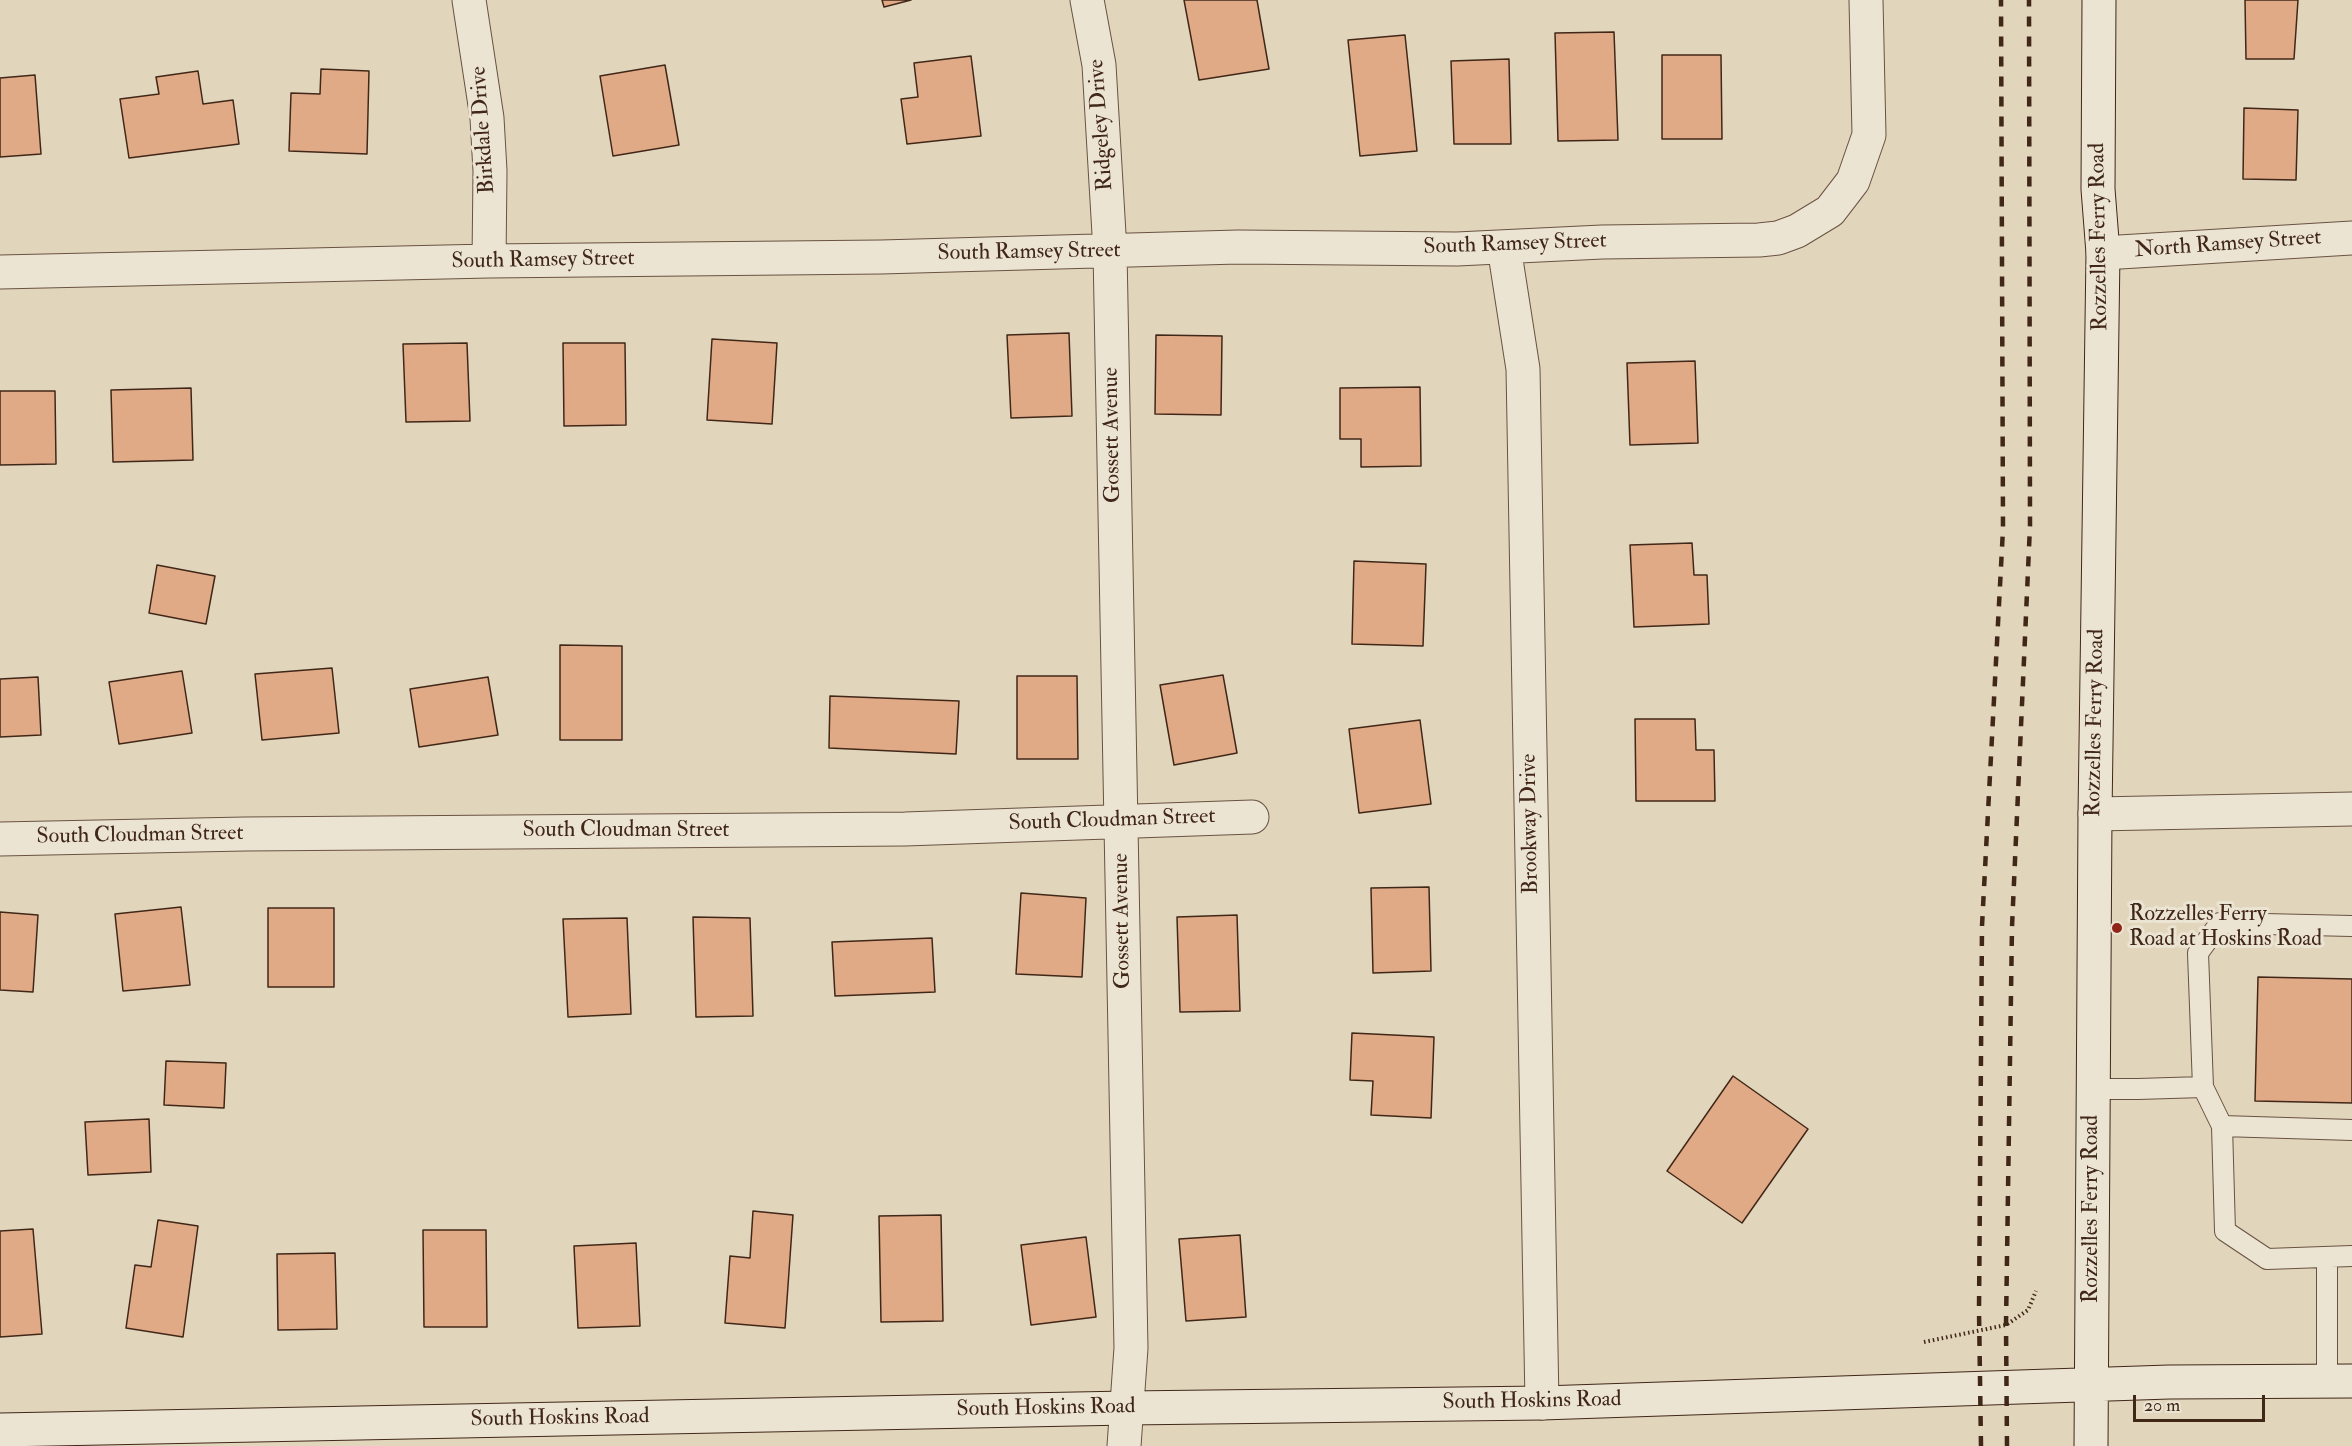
<!DOCTYPE html>
<style>
body{margin:0}
#map{position:relative;width:2352px;height:1446px;overflow:hidden;background:#e1d5bc;font-family:"IM FELL Double Pica",serif}
canvas{display:block}
.scale{position:absolute;left:2133px;top:1395px;width:132px;height:27px;box-sizing:border-box;border:3px solid #412718;border-top:0;padding-left:8px;font-size:18px;line-height:21px;white-space:nowrap;color:#412718;-webkit-text-stroke:4px #ece4d3;paint-order:stroke}
</style>
<div id="map">
<canvas width="2352" height="1446"></canvas>
<div class="scale">20 m</div>
</div>
<script>
const ctx = document.querySelector('canvas').getContext('2d');
ctx.lineJoin = 'round';
function paint(path, color) { ctx.fillStyle = color; ctx.fill(path, 'evenodd'); }
function trace(path, color, width, dash) { ctx.strokeStyle = color; ctx.lineWidth = width; ctx.lineCap = dash ? 'butt' : 'round'; ctx.setLineDash(dash || []); ctx.stroke(path); }
function drawText(font, color, halo, rows, align = 'center') {
  ctx.font = font + ' "IM FELL Double Pica",serif'; ctx.lineWidth = 6; ctx.setLineDash([]); ctx.textBaseline = 'middle'; ctx.strokeStyle = halo; ctx.fillStyle = color; for (const [text, x, y, turn = 0] of rows) {
    ctx.save(); ctx.translate(x, y); ctx.rotate((+turn || 0) * Math.PI / 180); ctx.textAlign = isNaN(turn) ? turn : align; if (halo) ctx.strokeText(text, 0, 0); ctx.fillText(text, 0, 0); ctx.restore();
  }
}
const building = new Path2D(`
 M882 0H911L884 7Z
 M1184 0H1257L1269 69 1199 80Z
 M2245 0H2298L2294 59H2246Z
 M1614 32 1618 140 1558 141 1555 33Z
 M1405 35 1417 151 1360 156 1348 40Z
 M1662 55H1721L1722 139H1662Z
 M971 56 981 136 907 144 901 99 918 97 914 63Z
 M1509 59 1511 144H1454L1451 61Z
 M665 65 679 145 613 156 600 76Z
 M321 69 369 71 367 154 289 151 291 93 320 94Z
 M198 71 203 104 233 100 239 144 129 158 120 99 159 94 156 77Z
 M35 75 41 154 0 157V78Z
 M2244 108 2298 110 2296 180 2243 179Z
 M1069 333 1072 416 1011 418 1007 335Z
 M1156 335 1222 336 1221 415 1155 414Z
 M712 339 777 343 772 424 707 420Z
 M467 343 470 421 406 422 403 344Z
 M563 343H625L626 425 564 426Z
 M1695 361 1698 443 1630 445 1627 363Z
 M1420 387 1421 466 1361 467V439H1340V388Z
 M191 388 193 460 113 462 111 390Z
 M0 391H55L56 464 0 465Z
 M1692 543 1694 575H1707L1709 624 1634 627 1630 545Z
 M1354 561 1426 564 1423 646 1352 644Z
 M157 565 215 576 206 624 149 613Z
 M560 645 622 646V740H560Z
 M332 668 339 733 262 740 255 674Z
 M182 671 192 733 119 744 109 682Z
 M1223 675 1237 753 1174 765 1160 685Z
 M1017 676H1077L1078 759H1017Z
 M38 677 41 735 0 737V679Z
 M488 677 498 735 419 747 410 689Z
 M830 696 959 701 956 754 829 748Z
 M1635 719H1695L1696 750H1714L1715 801H1636Z
 M1420 720 1431 804 1359 813 1349 729Z
 M1429 887 1431 971 1373 973 1371 888Z
 M1021 893 1086 898 1082 977 1016 974Z
 M181 907 190 985 123 991 115 914Z
 M268 908H334V987H268Z
 M0 912 38 915 33 992 0 990Z
 M1237 915 1240 1011 1180 1012 1177 917Z
 M693 917 750 918 753 1016 696 1017Z
 M627 918 631 1014 568 1017 563 919Z
 M932 938 935 992 835 996 832 942Z
 M2258 977 2352 979V1103L2255 1101Z
 M1352 1033 1434 1037 1431 1118 1371 1115 1373 1081 1350 1080Z
 M166 1061 226 1063 224 1108 164 1105Z
 M1733 1076 1808 1129 1742 1223 1667 1171Z
 M149 1119 151 1172 88 1175 85 1122Z
 M753 1211 793 1215 785 1328 725 1323 730 1256 750 1258Z
 M941 1215 943 1321 881 1322 879 1216Z
 M158 1220 198 1226 183 1337 126 1328 135 1265 151 1267Z
 M33 1229 42 1334 0 1337V1231Z
 M423 1230H486L487 1327H424Z
 M1240 1235 1246 1317 1186 1321 1179 1239Z
 M1086 1237 1096 1317 1031 1325 1021 1245Z
 M636 1243 640 1326 578 1328 574 1246Z
 M335 1253 337 1329 278 1330 277 1254Z`);
paint(building, '#e1aa87');
trace(building, '#412718', 1.5);
const lane = new Path2D(`
 M2203 1087 2222 1126 2225 1231 2267 1259 2352 1256
 M2093 1089H2138L2203 1087 2198 953 2220 923 2352 926
 M2222 1126 2352 1130
 M2327 1382V1257`);
const street = new Path2D(`
 M469 0 487 118 490 171 489 261
 M1087 0 1099 65 1110 251 1131 1348 1124 1446
 M1504 247 1523 369 1542 1403
 M2103 253 2352 238
 M0 272 489 261 881 257 1238 247 1457 249 1602 242 1759 240 1778 238 1797 231 1830 211 1853 181 1869 135 1866 0
 M2095 814 2352 809
 M0 839 245 834 905 829 1252 817`);
const secondary = new Path2D(`
 M0 1430 1127 1408 1542 1403 2169 1382 2352 1381
 M2091 1446 2095 814 2103 253 2098 189 2099 0`);
trace(lane, '#695241', 22);
trace(street, '#695241', 35);
trace(secondary, '#412718', 35);
trace(new Path2D(`
 M1924 1342 2006 1325 2028 1310 2036 1291`), '#412718', 4, [1.5, 3]);
trace(lane, '#ece4d3', 20);
trace(street, '#ece4d3', 33);
trace(secondary, '#ece4d3', 33);
trace(new Path2D(`
 M1981 1446 1979 1310 1982 926 2003 529 2001 0
 M2007 1446 2006 1325 2012 927 2030 526 2029 0`), '#412718', 4.5, [10, 10]);
for (const [x, y, r, color] of [
 [2117,928,6,"#8f2418"]
]) { const dot = new Path2D(); dot.arc(x, y, r, 0, 2 * Math.PI); ctx.fillStyle = color; ctx.fill(dot); trace(dot, '#ece4d3', 2); }
drawText('22px', '#412718', '#ece4d3', [
 ["Ridgeley Drive",1102,125,-94],
 ["Birkdale Drive",484,130,-94],
 ["Rozzelles Ferry Road",2100,237,-91],
 ["South Ramsey Street",1515,245,-2],
 ["North Ramsey Street",2228,245,-4],
 ["South Ramsey Street",1029,253,-1],
 ["South Ramsey Street",543,261,-1],
 ["Gossett Avenue",1113,435,-91],
 ["Rozzelles Ferry Road",2096,723,-89],
 ["South Cloudman Street",1112,821,-2],
 ["Brookway Drive",1531,824,-91],
 ["South Cloudman Street",626,831],
 ["South Cloudman Street",140,836,-1],
 ["Gossett Avenue",1123,921,-91],
 ["Rozzelles Ferry Road",2092,1209,-90],
 ["South Hoskins Road",1532,1402,-1],
 ["South Hoskins Road",1046,1409,-1],
 ["South Hoskins Road",560,1419,-1]
]);
drawText('22px', '#412718', '#ece4d3', [
 ["Rozzelles Ferry",2129,915],
 ["Road at Hoskins Road",2129,940]
], 'left');
</script>
